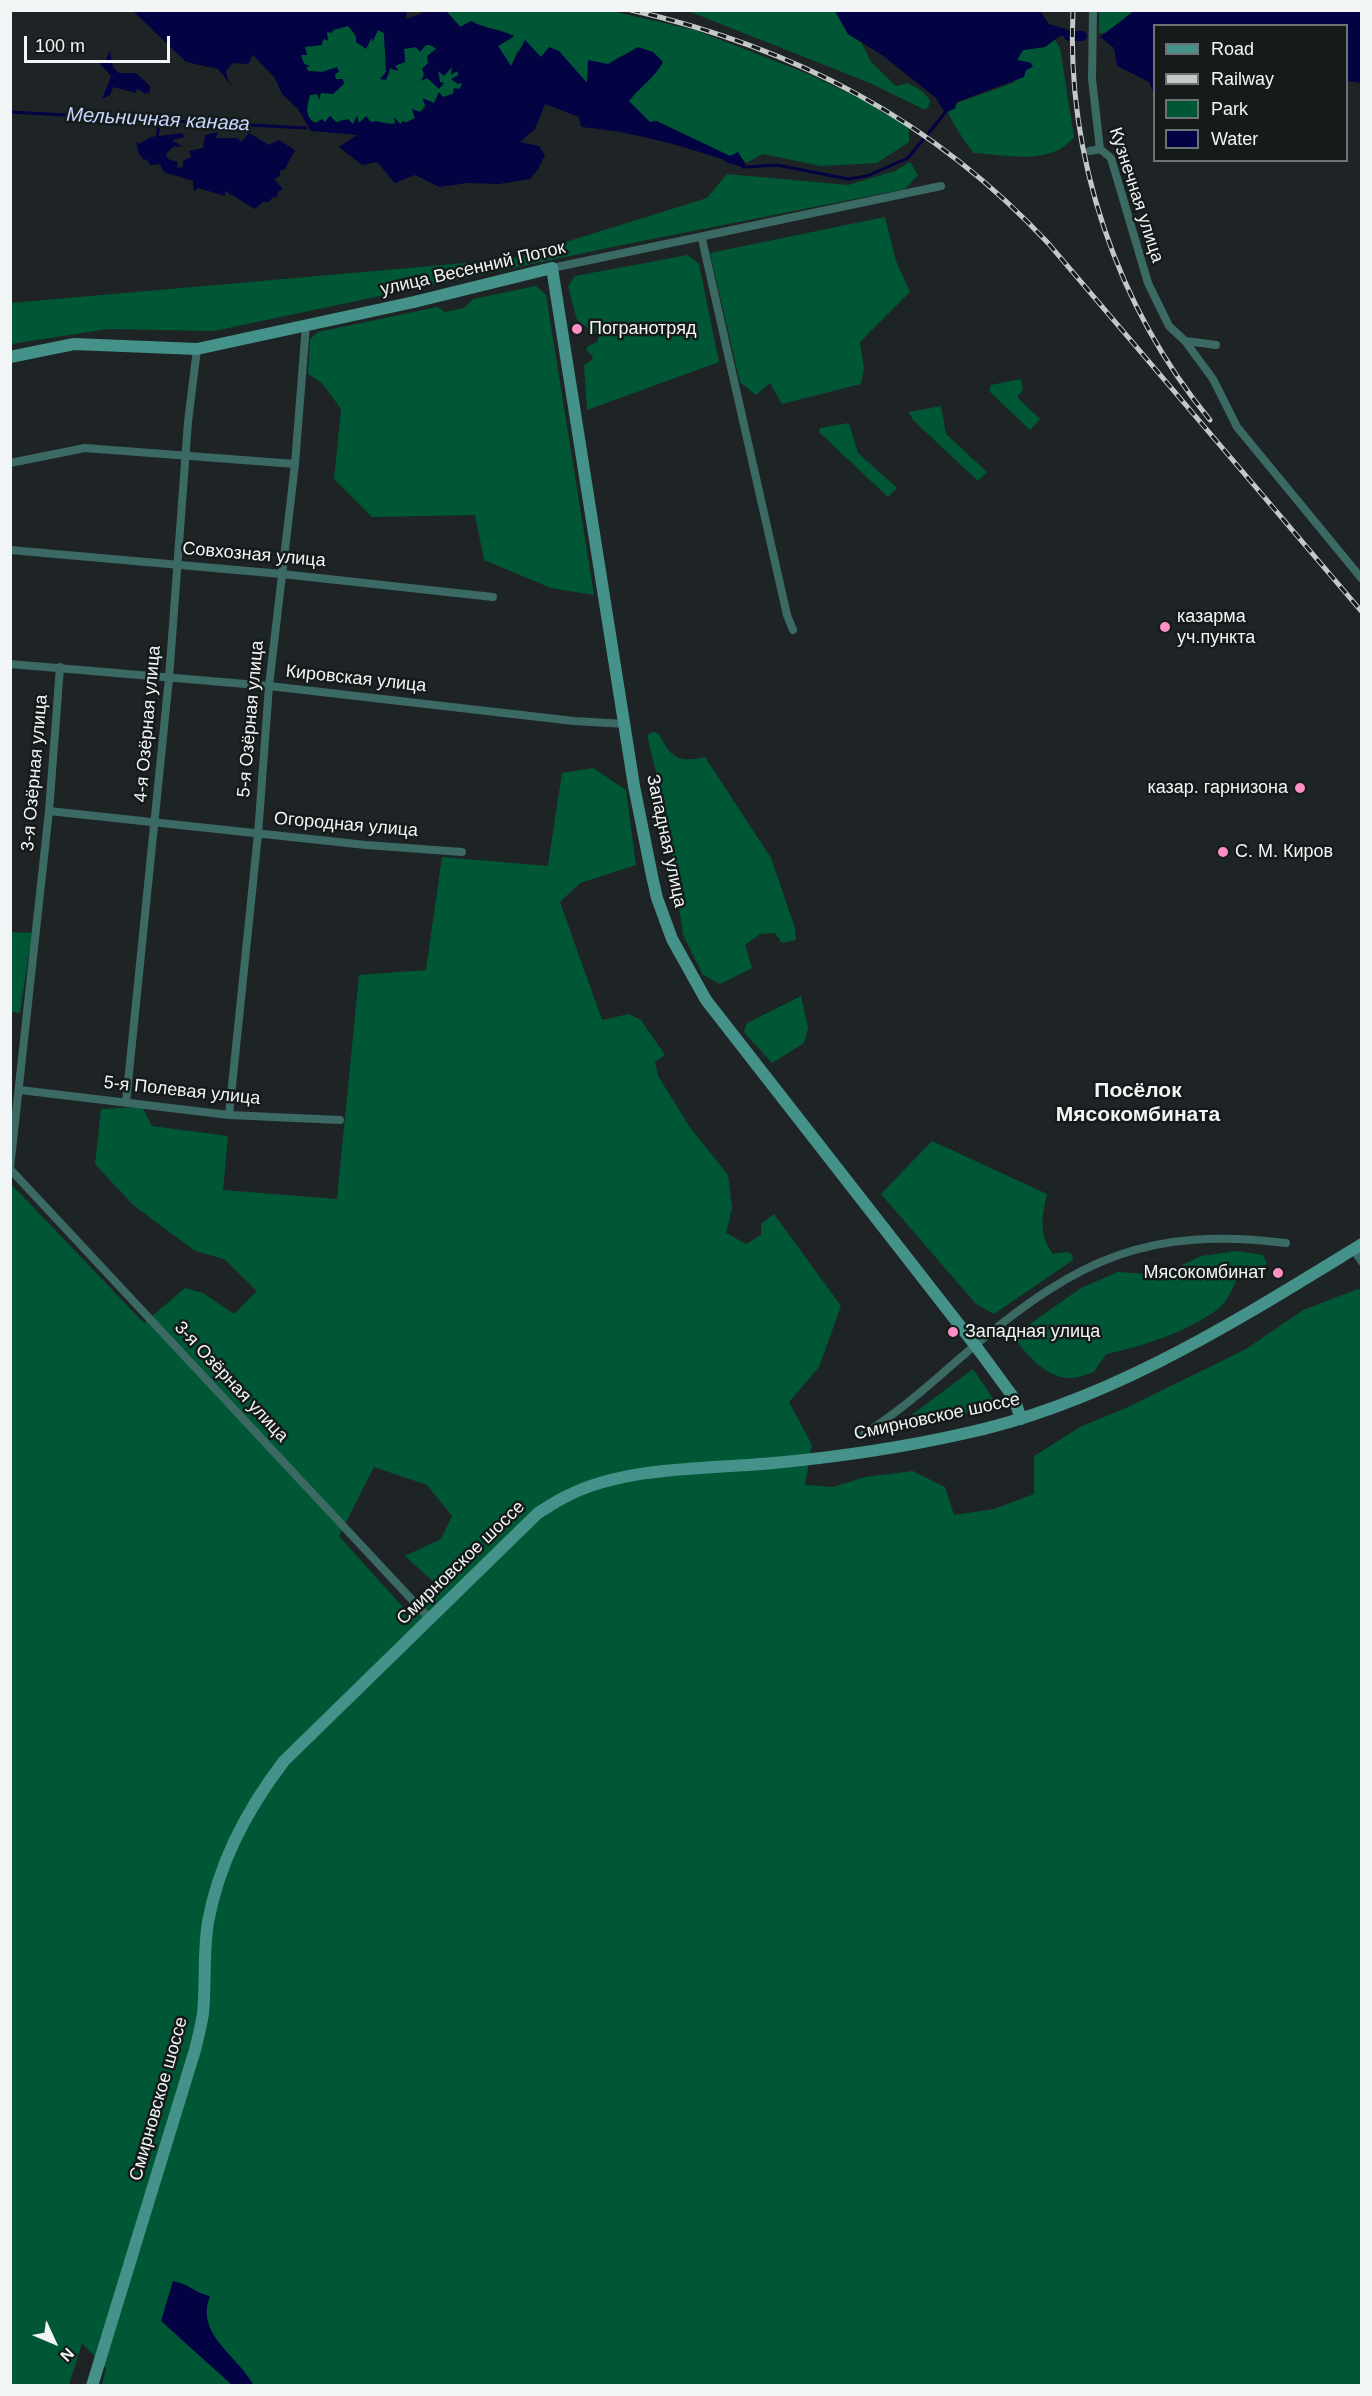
<!DOCTYPE html>
<meta charset="utf-8">
<style>
body{margin:0}
#map{position:relative;width:1372px;height:2396px;overflow:hidden;background:#1e2425;font-family:Arial,sans-serif}
canvas{display:block}
.frame{position:absolute;inset:0;border:12px solid #f2f5f6;pointer-events:none}
.legend{position:absolute;left:1153px;top:24px;width:195px;height:138px;box-sizing:border-box;background:#151a1b;border:2px solid #6d7273;margin:0;padding:8px 10px;list-style:none;font-size:18px;color:#f2f5f6}
.legend li{display:flex;align-items:center;gap:12px;height:30px}
.legend b{width:30px;border:2px solid #6d7273}
.north{position:absolute;left:24px;top:2312px;width:60px;height:60px;-webkit-text-stroke:4px #151a1b;paint-order:stroke;rotate:134deg;font-size:16px;font-weight:700;line-height:24px;text-align:center;color:#f2f5f6}
.north::after{content:'';display:block;margin:auto;width:21px;height:27px;background:#f2f5f6;clip-path:polygon(50% 0,100% 100%,50% 72%,0 100%)}
.scale{position:absolute;left:24px;top:36px;width:146px;height:27px;box-sizing:border-box;border:3px solid #f2f5f6;border-top:0;padding-left:8px;font-size:18px;line-height:21px;white-space:nowrap;color:#f2f5f6;-webkit-text-stroke:4px #151a1b;paint-order:stroke}
</style>
<div id="map">
<canvas width="1372" height="2396"></canvas>
<div class="frame"></div>
<ul class="legend">
<li><b style="height:8px;background:#449289"></b>Road</li>
<li><b style="height:8px;background:#c4c8c9"></b>Railway</li>
<li><b style="height:16px;background:#005735"></b>Park</li>
<li><b style="height:16px;background:#030243"></b>Water</li>
</ul>
<div class="north">N</div>
<div class="scale">100 m</div>
</div>
<script>
const ctx = document.querySelector('canvas').getContext('2d');
ctx.lineJoin = 'round';
function paint(path, color) { ctx.fillStyle = color; ctx.fill(path, 'evenodd'); }
function trace(path, color, width, dash) { ctx.strokeStyle = color; ctx.lineWidth = width; ctx.lineCap = dash ? 'butt' : 'round'; ctx.setLineDash(dash || []); ctx.stroke(path); }
function drawText(font, color, halo, rows, align = 'center') {
  ctx.font = font + ' Arial,sans-serif'; ctx.lineWidth = 5; ctx.setLineDash([]); ctx.textBaseline = 'middle'; ctx.strokeStyle = halo; ctx.fillStyle = color; for (const [text, x, y, turn = 0] of rows) {
    ctx.save(); ctx.translate(x, y); ctx.rotate((+turn || 0) * Math.PI / 180); ctx.textAlign = isNaN(turn) ? turn : align; if (halo) ctx.strokeText(text, 0, 0); ctx.fillText(text, 0, 0); ctx.restore();
  }
}
paint(new Path2D(`
 M446 11H611L695 30 806 73 863 100 909 128V142L877 163 821 166 763 154 746 163 738 153 730 156 657 121 650 122 628 101C640 87 654 78 663 62L653 52 618 57 588 83 578 73 517 51 511 67 498 46 514 37C499 29 486 29 471 21L461 27Z
 M688 11H835L848 34 861 42 871 62 896 86 908 83 922 91 930 100 928 108 923 109 870 83Z
 M1099 11H1133L1107 33H1099Z
 M348 26 358 40 368 41 372 36 373 41 378 30 384 33 386 72 380 79 389 75 390 68 395 71 394 65 405 62 404 49 416 47 420 51 426 44 435 47 436 49 424 74 427 78 440 82 438 71 452 67V74L457 71 459 75 451 79 463 83 460 90 443 97 437 94 438 98 434 103 426 104 420 112 412 109 415 118 401 124 394 118 396 123C382 126 371 119 359 123L357 116 353 124 336 122 330 116 326 122 315 123C304 115 306 107 310 95L326 92 332 94 344 84 336 79 331 69 323 72 308 71 305 67 309 66 304 64 300 55 304 54 305 47 322 44 327 31Z
 M1050 40H1055L1060 48 1074 137C1051 166 1008 155 974 153 969 148 949 118 948 112L955 108 957 103 1013 83 1031 63 1017 60 1023 50 1044 47Z
 M910 162 918 175 905 189 622 245 214 331 108 329 11 344V303L511 259 707 198 727 174 848 185 895 171Z
 M885 217 896 261 910 292 860 342 864 368 861 384 782 404 770 383 756 395 740 382 710 253Z
 M688 255 699 264 719 362 587 410 584 365 592 360 593 356 586 350 588 346 597 342 599 336 577 320 568 286 575 276Z
 M536 286 546 295 594 595 551 588 484 560 475 515 372 517 334 479 341 409 322 383 308 374 310 339 318 332 437 307 445 312 464 308 473 299Z
 M1021 379 1023 390 1017 397 1040 419 1030 430 989 391 991 385Z
 M941 406 946 434 987 472 978 481 913 420 909 412Z
 M849 423 858 453 897 488 888 497 819 432 820 428Z
 M653 732 659 734C671 758 678 763 705 757L771 858 795 928 796 940 782 943 775 933 760 934 745 945 752 968 720 984 703 975 683 935 666 813 647 735Z
 M593 768 626 790 636 865 580 883 560 902 602 1020 629 1014 641 1020 665 1055 655 1062 658 1076 689 1126 728 1175 732 1208 726 1233 746 1244 761 1235V1224L774 1214 841 1306 819 1367 789 1402 812 1445 805 1485 833 1487 865 1477 913 1471 945 1487 954 1515 994 1509 1034 1494V1456L1080 1427 1128 1407 1246 1349 1303 1310 1358 1289 1361 1291V2385L102 2386 106 2368 82 2343 69 2385 11 2386V1184L144 1323 185 1288 203 1293 234 1314 257 1291 224 1259 195 1251 133 1205 95 1164 101 1109 142 1107 152 1126 228 1136 223 1190 337 1199 359 975 426 970 442 857 548 866 562 773ZM374 1467 427 1485 452 1516 441 1539 405 1556 439 1587 411 1616 339 1536Z
 M11 932 32 933 20 1013 11 1012Z
 M801 996 808 1028 804 1043 772 1063 744 1032 747 1023Z
 M932 1141 1047 1194C1042 1217 1038 1234 1053 1254L1067 1252 1072 1254 1073 1260 994 1314 976 1304 881 1194Z
 M1237 1251 1263 1255 1267 1263 1258 1274 1238 1277C1233 1287 1227 1302 1218 1309 1187 1332 1144 1346 1106 1354L1094 1372C1087 1374 1079 1378 1072 1378 1047 1380 1025 1353 1013 1336L1081 1288 1118 1272 1149 1274 1178 1267 1201 1256Z
 M973 1369 994 1400 991 1406 985 1409 893 1429Z`), '#005735');
paint(new Path2D(`
 M133 11H407L406 19 423 13 415 11H446L460 27 471 21C486 29 500 29 514 36L498 46 511 66 525 40 541 57 549 47 559 51 587 83 588 60 608 64 638 47 653 52 663 62C654 78 640 87 629 101L650 122 656 121 730 156 738 152 747 167 744 169C737 163 729 166 722 159 675 144 630 131 581 127L579 117 545 104 535 129 520 142 539 146 545 155 538 169 530 179 499 184 468 183 439 187 415 175 395 183 377 162 362 165 339 147 357 135 311 131 298 109 282 94 275 78 253 55 248 64 233 63 226 71 228 80 234 89 218 69 186 62ZM348 26 356 35V42L366 49 372 37V42L378 30 384 33 386 72 380 79 386 80 390 68 399 71 395 66 405 62 404 49 416 47 420 52 426 45H431L436 49 427 56 428 63 422 69 424 74 421 81 427 78 439 89 444 83 440 82 438 71 444 76 452 67 451 75 457 71 459 75 451 79 458 84 462 83 460 89 454 88 453 94 443 97 439 92 434 103 422 98 426 107 420 112 412 109 415 118 406 123 403 121 400 124 394 117 395 124C386 125 379 119 371 122L366 116 359 123 357 116 353 124 348 119 336 122 330 116 325 122 322 119 315 123C304 115 307 107 310 95L317 94 319 100 321 93 333 94 344 84 343 79H336L335 74 339 72 337 67 322 72 308 71 306 67 310 66 304 64 301 55H307L305 47 322 45V41L325 39 328 41 327 32 332 33 333 30Z
 M835 11H1040L1049 24 1069 30V36H1060L1045 47 1023 50 1017 60 1031 63 1033 67 1026 70 1024 77 957 102 955 108 945 113 936 98 882 55 848 34Z
 M1134 11H1361V83L1347 81 1346 26H1154V94L1149 82 1117 66 1114 48 1100 37Z
 M110 51 113 67 119 73H136L150 86V92L145 94 137 88 136 93 113 87 110 95 102 99 111 76 97 61 104 63Z
 M218 132 216 138H238L241 142 249 133 269 145 279 140 295 150 285 169 280 171V176L274 179 283 189 278 192 277 197 272 198 269 202H263L255 209 225 191V196L198 188 195 191 193 189V181L164 172 160 164 150 165 147 159 144 160 139 154 136 142 139 144 151 137 182 133 185 137 172 140 183 147 174 146 166 154 168 159 178 162 177 168 183 167V161L191 157 189 151 203 148 205 135Z
 M173 2281C190 2284 194 2293 210 2296 195 2334 236 2354 253 2384L232 2385 161 2321Z`), '#030243');
trace(new Path2D(`
 M10 112 306 128
 M157 137 160 118
 M747 167 777 165 848 179 867 176 908 158 945 113`), '#030243', 3);
trace(new Path2D(`
 M1069 36H1082`), '#030243', 10);
trace(new Path2D(`
 M1093 10 1092 79 1100 149 1111 158 1148 283 1169 326 1185 341 1213 379 1237 427 1362 579
 M1090 151 1100 149
 M702 239 787 615 793 630
 M552 268 941 186
 M1186 341 1216 345
 M10 463 85 448 295 464
 M10 550 282 574 493 597
 M10 664 269 686 574 721 625 724
 M49 811 366 845 462 852
 M20 1090 229 1115 340 1120
 M126 1102 169 678 188 422 197 349
 M229 1115 258 834 269 686 295 464 306 325
 M10 1168 49 811 60 667
 M10 1169 429 1618
 M1353 1249 1362 1262
 M864 1434C904 1409 938 1377 974 1346 1078 1259 1148 1226 1286 1243`), '#3b6a64', 8);
trace(new Path2D(`
 M10 357 74 344 197 349 414 302 552 268 634 786 652 876 657 898 672 939 706 1000 975 1345 1014 1398 1021 1419
 M92 2386 195 2050C198 2038 201 2026 203 2014 206 1983 203 1952 208 1922 219 1862 248 1808 284 1761L538 1513C548 1507 558 1500 569 1495 627 1466 710 1469 774 1463 837 1457 900 1448 962 1434 1108 1403 1236 1321 1362 1244`), '#449289', 12);
const rail = new Path2D(`
 M631 10C795 48 933 120 1048 243L1362 612
 M1073 10C1066 157 1117 307 1210 420`);
trace(rail, '#c4c8c9', 5);
trace(rail, '#151a1b', 3, [9]);
for (const [x, y, r, color] of [
 [577,329,6,"#fb8fc6"],
 [1165,627,6,"#fb8fc6"],
 [1300,788,6,"#fb8fc6"],
 [1223,852,6,"#fb8fc6"],
 [1278,1273,6,"#fb8fc6"],
 [953,1332,6,"#fb8fc6"]
]) { const dot = new Path2D(); dot.arc(x, y, r, 0, 2 * Math.PI); ctx.fillStyle = color; ctx.fill(dot); trace(dot, '#151a1b', 2); }
drawText('18px', '#f2f5f6', '#151a1b', [
 ["Кузнечная улица",1136,195,72],
 ["улица Весенний Поток",473,269,-13],
 ["Совхозная улица",254,555,5],
 ["Кировская улица",356,679,6],
 ["5-я Озёрная улица",251,719,-85],
 ["4-я Озёрная улица",148,724,-85],
 ["3-я Озёрная улица",35,773,-85],
 ["Огородная улица",346,825,5],
 ["Западная улица",666,841,78],
 ["5-я Полевая улица",182,1091,6],
 ["3-я Озёрная улица",231,1382,47],
 ["Смирновское шоссе",937,1417,-12],
 ["Смирновское шоссе",461,1563,-44],
 ["Смирновское шоссе",159,2099,-74]
]);
drawText('18px', '#f2f5f6', '#151a1b', [
 ["Погранотряд",589,329],
 ["казарма",1177,617],
 ["уч.пункта",1177,638],
 ["казар. гарнизона",1288,788,"right"],
 ["С. М. Киров",1235,852],
 ["Мясокомбинат",1266,1273,"right"],
 ["Западная улица",965,1332]
], 'left');
drawText('italic 20px', '#c6d6fe', '#151a1b', [
 ["Мельничная канава",158,120,3]
]);
drawText('bold 21px', '#f2f5f6', '#151a1b', [
 ["Посёлок",1138,1091],
 ["Мясокомбината",1138,1115]
]);
</script>
